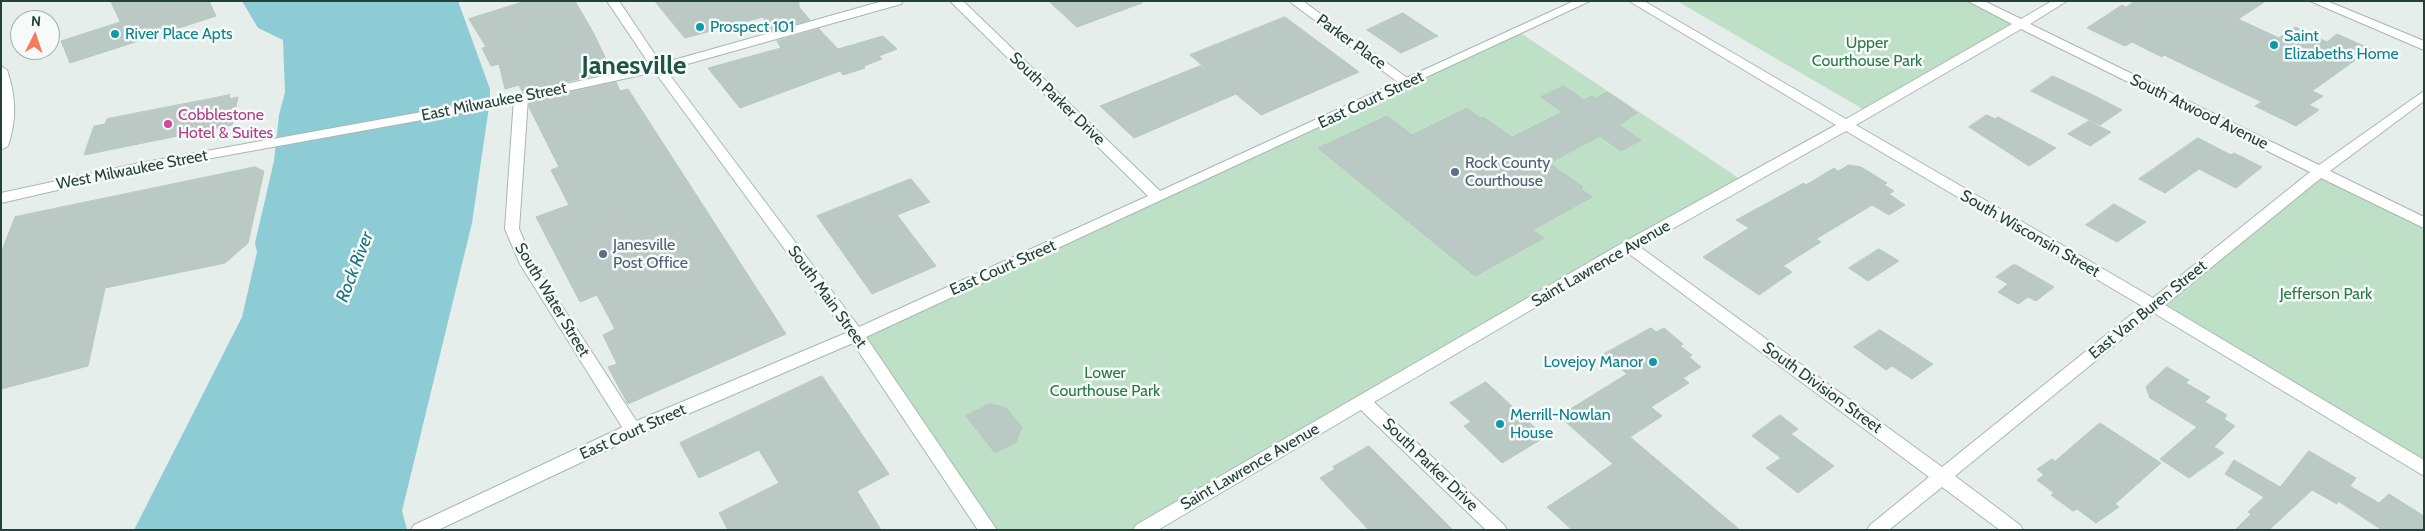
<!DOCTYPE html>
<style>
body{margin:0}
#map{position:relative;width:2425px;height:531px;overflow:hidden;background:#e5eeea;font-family:Cabin,sans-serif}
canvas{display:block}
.frame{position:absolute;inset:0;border:2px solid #234138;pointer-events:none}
.north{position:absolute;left:10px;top:10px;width:50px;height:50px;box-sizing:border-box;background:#f6faf8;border:1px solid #a2b0ab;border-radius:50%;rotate:4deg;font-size:14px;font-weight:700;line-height:20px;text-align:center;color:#234138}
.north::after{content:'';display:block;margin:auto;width:18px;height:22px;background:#f47c5d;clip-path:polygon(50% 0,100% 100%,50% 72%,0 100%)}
</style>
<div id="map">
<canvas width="2425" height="531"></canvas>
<div class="frame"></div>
<div class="north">N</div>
</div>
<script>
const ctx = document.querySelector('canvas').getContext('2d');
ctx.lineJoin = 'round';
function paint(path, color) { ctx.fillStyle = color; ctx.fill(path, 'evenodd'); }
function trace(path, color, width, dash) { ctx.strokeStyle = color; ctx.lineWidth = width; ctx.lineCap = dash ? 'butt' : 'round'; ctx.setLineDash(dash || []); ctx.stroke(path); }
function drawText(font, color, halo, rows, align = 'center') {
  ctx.font = font + ' Cabin,sans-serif'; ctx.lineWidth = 5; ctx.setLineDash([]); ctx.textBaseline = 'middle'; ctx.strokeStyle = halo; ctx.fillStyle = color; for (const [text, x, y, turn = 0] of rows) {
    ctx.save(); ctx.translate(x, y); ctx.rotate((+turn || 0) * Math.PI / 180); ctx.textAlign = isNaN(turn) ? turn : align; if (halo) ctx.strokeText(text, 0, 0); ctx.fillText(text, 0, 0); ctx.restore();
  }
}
paint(new Path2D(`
 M1677 1H1974L2021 25 1868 112Z
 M1519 32 1746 183 1142 530H988L856 335Z
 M2320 171 2424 223V469L2154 306Z`), '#bee0c6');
paint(new Path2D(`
 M242 1H458L490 89V100L472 223 402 511 407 530H134L242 317 257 252 255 243 274 161 279 115 285 92 283 40 258 28Z`), '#8dccd4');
const building = new Path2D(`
 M111 1H209L216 16 70 63 61 41 120 22Z
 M526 1H575L594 34 612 72 522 91 519 85 505 89 499 64 491 66 482 48 486 47 469 19Z
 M655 1H799V7L810 20 771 31 763 17 685 38Z
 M1049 1H1142V3L1077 27Z
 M2135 1H2266L2238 19 2279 38 2295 27 2327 42 2337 34 2371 49 2312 91 2323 96 2309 105 2319 110 2296 126 2255 106 2262 102 2164 55 2162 57 2132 42 2125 46 2087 28 2122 5 2126 7Z
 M1403 13 1433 33 1438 36 1401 53 1367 30Z
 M1285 17 1359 72 1261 115 1236 94 1134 138 1100 106 1202 65 1190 55Z
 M819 29 838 49 883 36 897 49 879 56 882 59 864 66 865 68 843 75 840 71 740 108 708 68 781 48 777 41Z
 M2053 76 2095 96 2122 110 2100 125 2031 91Z
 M616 82 620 91 628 89 786 334 628 404 608 367 617 364 603 335 615 329 597 295 580 302 536 217 569 205 551 170 559 167 529 107 530 101Z
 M1564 86 1584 100 1592 96 1596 98 1607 92 1627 105 1637 113 1619 125 1641 140 1621 151 1600 136 1549 163 1583 187 1580 188 1592 197 1532 230 1544 238 1475 276 1318 148 1387 116 1412 135 1467 108 1480 118 1483 117 1512 137 1562 112 1541 97Z
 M230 95 229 99 238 97 232 125 84 155 94 126 105 124 107 119Z
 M1987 115 1995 119 1998 117 2056 148 2029 166 1969 127Z
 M2089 121 2111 132 2090 146 2068 134Z
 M2198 138 2231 155 2234 153 2262 167 2236 188 2199 169 2165 193 2139 179Z
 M1849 165 1861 167 1887 183 1884 185 1894 191 1889 194 1905 205 1889 215 1872 205 1816 239 1821 242 1783 266 1792 272 1759 295 1703 257 1749 228 1736 220 1804 183 1806 185 1834 168 1838 171Z
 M255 167 264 171 248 243 225 263 105 288 88 366 1 389V253L15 217Z
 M911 179 930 202 897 215 936 266 872 294 817 216Z
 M2114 204 2146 222 2117 242 2086 225Z
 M1879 249 1899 261 1868 281 1849 268Z
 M2013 265H2016L2054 287 2036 301 2028 297 2018 304 1998 292 2008 284 1996 277Z
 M1651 328 1656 332 1664 328 1683 344 1680 346 1692 355 1689 357 1701 367 1683 378 1689 383 1651 407 1662 416 1630 437 1740 530H1572L1547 507 1613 464 1559 416 1627 374 1604 354Z
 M1880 330 1933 364 1912 379 1892 366 1886 370 1854 347Z
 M2167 367 2189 380 2186 383 2210 397 2205 402 2227 415 2224 419 2235 426 2214 447 2224 453 2189 478 2160 459 2197 427 2150 398 2146 387Z
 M822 376 889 474 857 491 881 530H728L719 513 779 483 759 450 699 478 680 443Z
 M1486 382 1545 437 1502 463 1464 426 1471 422 1450 403Z
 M990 404 1006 408 1022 427 1016 442 995 453 966 416Z
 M1780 415 1798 429 1791 434 1834 466 1798 493 1766 468 1781 458 1752 436Z
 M2100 423 2161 463 2115 504 2119 507 2096 523 2077 509 2073 511 2051 495 2054 493 2037 480 2044 475 2037 469 2052 459 2055 461Z
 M1369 446 1453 530H1369L1320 478 1335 469 1333 467Z
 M2309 451 2356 478 2350 486 2379 503 2389 494 2424 516V530H2382L2338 501 2337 504 2312 490 2269 530H2235L2251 514 2248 512 2264 497 2225 474 2234 460 2280 487Z`);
paint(building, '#bac9c3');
trace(building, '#b7c8c0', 1);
const street = new Path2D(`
 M607 1H619L664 68 662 71H654Z
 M1289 1H1303L1414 83 1408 87 1403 86Z
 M1629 1H1644L1846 119 2012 24 1968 1H1984L2021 19 2052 1H2067L2030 24 2319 165 2424 91V101L2330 171 2424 217V228L2321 178 2165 305 2424 460V476L2154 313 1955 476 2020 525 2023 530H2000L1942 487 1889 530H1867L1870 525 1929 477 1628 253 1374 402 1504 525 1507 530H1486L1361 410 1158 530H1133L1136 525 1624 242 1836 125ZM2021 29 2310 172 2153 298 1856 125ZM1846 131 2142 306 1942 467 1640 247Z
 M2310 1H2327L2424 41V50Z
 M521 94 528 98 519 229 534 263 639 425 641 430 639 435 633 437 627 435 520 264 505 229 514 98Z`);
const secondary = new Path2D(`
 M883 1H903L901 4 666 70 859 327 1148 196 950 1H963L1160 191 1574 1H1590L866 337 997 530H978L853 343 639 435 438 530H411L414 525 627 425 846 333 655 72 499 106 140 171 1 203V193L140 163 499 98 656 65Z
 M1 66 7 70C16 97 17 119 8 146L1 150Z`);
trace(street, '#a7b7b1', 2);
trace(secondary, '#a3bab1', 2);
paint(street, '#fff');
paint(secondary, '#fff');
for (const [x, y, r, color] of [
 [700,27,5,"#0f9aa8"],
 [115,34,5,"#0f9aa8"],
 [2274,45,5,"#0f9aa8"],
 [168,124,5,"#d1479c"],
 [1455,172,5,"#5c6f8a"],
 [603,254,5,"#5c6f8a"],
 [1653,362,5,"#0f9aa8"],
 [1500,424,5,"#0f9aa8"]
]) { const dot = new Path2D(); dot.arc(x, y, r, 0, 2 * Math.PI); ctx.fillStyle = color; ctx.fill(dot); trace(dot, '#f6faf8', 2); }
drawText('16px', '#0d838f', '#f6faf8', [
 ["Prospect 101",710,27],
 ["River Place Apts",125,34],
 ["Saint",2284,36],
 ["Elizabeths Home",2284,54],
 ["Lovejoy Manor",1643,362,"right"],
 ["Merrill-Nowlan",1510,415],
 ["House",1510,433]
], 'left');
drawText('16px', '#234138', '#f6faf8', [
 ["Parker Place",1351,42,36],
 ["South Parker Drive",1057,99,44],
 ["East Court Street",1371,100,-25],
 ["East Milwaukee Street",494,102,-11],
 ["South Atwood Avenue",2199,112,26],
 ["West Milwaukee Street",132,170,-11],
 ["South Wisconsin Street",2030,234,30],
 ["Saint Lawrence Avenue",1601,264,-30],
 ["East Court Street",1003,268,-24],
 ["South Main Street",827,297,54],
 ["South Water Street",552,300,59],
 ["East Van Buren Street",2148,310,-39],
 ["South Division Street",1822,388,36],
 ["East Court Street",633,432,-24],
 ["South Parker Drive",1430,465,44],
 ["Saint Lawrence Avenue",1250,467,-30]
]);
drawText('16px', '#2c7947', '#f6faf8', [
 ["Upper",1867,43],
 ["Courthouse Park",1867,61],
 ["Jefferson Park",2326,294],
 ["Lower",1105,373],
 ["Courthouse Park",1105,391]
]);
drawText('16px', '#b23c85', '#f6faf8', [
 ["Cobblestone",178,115],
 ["Hotel & Suites",178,133]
], 'left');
drawText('16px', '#4e5e75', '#f6faf8', [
 ["Rock County",1465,163],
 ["Courthouse",1465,181],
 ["Janesville",613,245],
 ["Post Office",613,263]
], 'left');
drawText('italic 18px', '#1b727f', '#f6faf8', [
 ["Rock River",355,267,-69]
]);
drawText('bold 26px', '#1e5445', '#f6faf8', [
 ["Janesville",634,66]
]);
</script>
